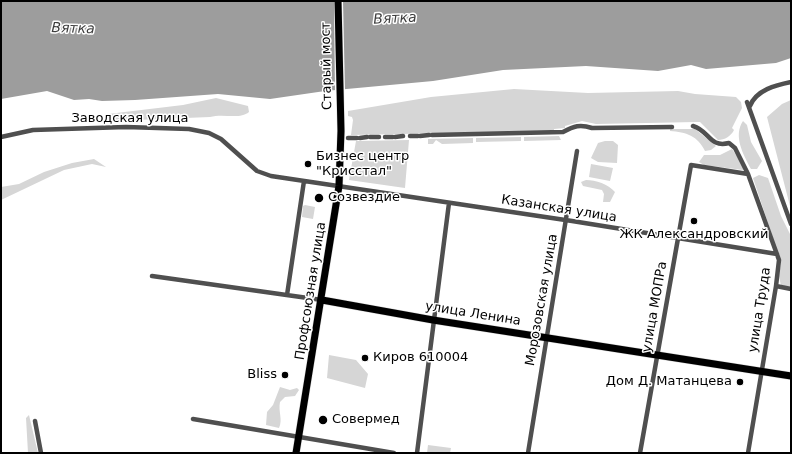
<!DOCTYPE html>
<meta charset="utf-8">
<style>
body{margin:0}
#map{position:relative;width:792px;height:454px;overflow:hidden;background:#fff;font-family:"DejaVu Sans",sans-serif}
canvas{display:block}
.frame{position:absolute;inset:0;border:2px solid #000;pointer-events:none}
</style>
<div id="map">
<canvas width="792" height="454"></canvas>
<div class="frame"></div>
</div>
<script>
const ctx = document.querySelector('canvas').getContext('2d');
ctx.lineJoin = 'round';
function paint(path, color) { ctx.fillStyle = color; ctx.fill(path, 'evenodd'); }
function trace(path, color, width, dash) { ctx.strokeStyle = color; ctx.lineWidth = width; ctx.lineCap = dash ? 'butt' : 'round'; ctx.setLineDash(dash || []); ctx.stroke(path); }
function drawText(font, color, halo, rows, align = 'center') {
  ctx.font = font + ' "DejaVu Sans",sans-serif'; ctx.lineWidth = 3; ctx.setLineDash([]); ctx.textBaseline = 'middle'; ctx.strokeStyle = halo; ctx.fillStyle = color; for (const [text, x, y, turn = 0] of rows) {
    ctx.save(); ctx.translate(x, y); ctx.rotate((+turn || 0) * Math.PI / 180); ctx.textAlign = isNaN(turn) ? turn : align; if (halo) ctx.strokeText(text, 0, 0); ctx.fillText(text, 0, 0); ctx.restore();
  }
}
paint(new Path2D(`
 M514 89 588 93 678 91 695 94 736 97 741 102 742 108 732 128 734 130C731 136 725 140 718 140L700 122H696L596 124 582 121 565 126V128L554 129V131L351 135 353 120 352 117 348 116V111L431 97Z
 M216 98 248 106 249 112C239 120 224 113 210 117L111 121 108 114 183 105Z
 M791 100V210L767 117 782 104Z
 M743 121 747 125 751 142 762 161 757 169H751C743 154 733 136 743 121Z
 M670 129H695L716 146 711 150 705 151C698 136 686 132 670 131Z
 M559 136 561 140 524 141V137Z
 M521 137V141L476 142V138Z
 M473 138V143L442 144 436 140 433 144H428V139Z
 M409 140 405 188 349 180 356 141Z
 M605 141H613L618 145 617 163 598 162 591 158 598 143Z
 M732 149 744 167 743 170 704 165 699 162 704 155H720Z
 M94 159 106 167 92 164 64 170 1 200V187L19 184 44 172 72 163Z
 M591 164 613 168 610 181 589 177Z
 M759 175 768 178 781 216 791 236V288L781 286 779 276 781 262 753 178Z
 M586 180C596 180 608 184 615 192L610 202H603L604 194 602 190 583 186 581 182Z
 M305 205 315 207 313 219 302 217 303 206Z
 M329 355 356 360 368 374 365 388 327 378Z
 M280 387 290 390 297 388 299 390 295 396 285 397 280 402C278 412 283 419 279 428L266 425 267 412 273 405Z
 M29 415 38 453H28L26 418Z
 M428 445 451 448 450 453H427Z`), '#d6d6d6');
paint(new Path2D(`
 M1 1H791V58L776 63 706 69 691 65 658 71 586 66 503 70 433 81 325 91 270 99 218 94 135 100 102 101 89 99 74 100 47 91 1 99Z`), '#9d9d9d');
paint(new Path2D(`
 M334 1H343L345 92H335Z`), '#fff');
const primary = new Path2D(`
 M322 300 433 320 791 376
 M296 453 339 186 341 131 338 1`);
trace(primary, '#dbdbdb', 8);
trace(new Path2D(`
 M747 102 791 224
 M750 106C756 90 776 85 791 82
 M693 126C710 131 709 148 729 143L735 148 748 174 779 260 776 286 748 453
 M432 135 563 132C574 126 580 124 592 128L672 127
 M410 136H418
 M420 136 429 135
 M1 137 33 130 126 127 189 129 209 133 221 139 257 171 271 176 572 221 777 254
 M370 137H379
 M385 137H393
 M395 137 403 136
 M348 138H357
 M360 138 367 137
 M152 276 322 300
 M776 286 791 289
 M287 295 304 181
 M193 419 394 453
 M35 421 41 453
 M417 453 449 203
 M528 453 577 151
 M640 453 691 165 748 174`), '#4f4f4f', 4.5);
trace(primary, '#000', 7);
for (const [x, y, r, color] of [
 [308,164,4,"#000"],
 [319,198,5,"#000"],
 [694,221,4,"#000"],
 [365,358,4,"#000"],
 [285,375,4,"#000"],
 [740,382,4,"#000"],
 [323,420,5,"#000"]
]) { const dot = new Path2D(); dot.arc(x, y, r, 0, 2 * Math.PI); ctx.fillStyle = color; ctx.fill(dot); trace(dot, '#fff', 1.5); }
drawText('13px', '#000', '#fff', [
 ["Старый мост",327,66,-91],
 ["Заводская улица",130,119],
 ["Казанская улица",559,209,9],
 ["Профсоюзная улица",311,291,-81],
 ["Морозовская улица",542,300,-80],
 ["улица МОПРа",655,307,-80],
 ["улица Труда",760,310,-81],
 ["улица Ленина",473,314,9]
]);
drawText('13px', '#000', '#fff', [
 ["Бизнес центр",316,157],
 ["\"Крисстал\"",316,172],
 ["Созвездие",328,198],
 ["ЖК Александровский",694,235,"center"],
 ["Киров 610004",373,358],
 ["Bliss",277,375,"right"],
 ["Дом Д. Матанцева",732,382,"right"],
 ["Совермед",332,420]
], 'left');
drawText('italic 14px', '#3e3e3e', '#fff', [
 ["Вятка",395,19,-3],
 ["Вятка",73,29,2]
]);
</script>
